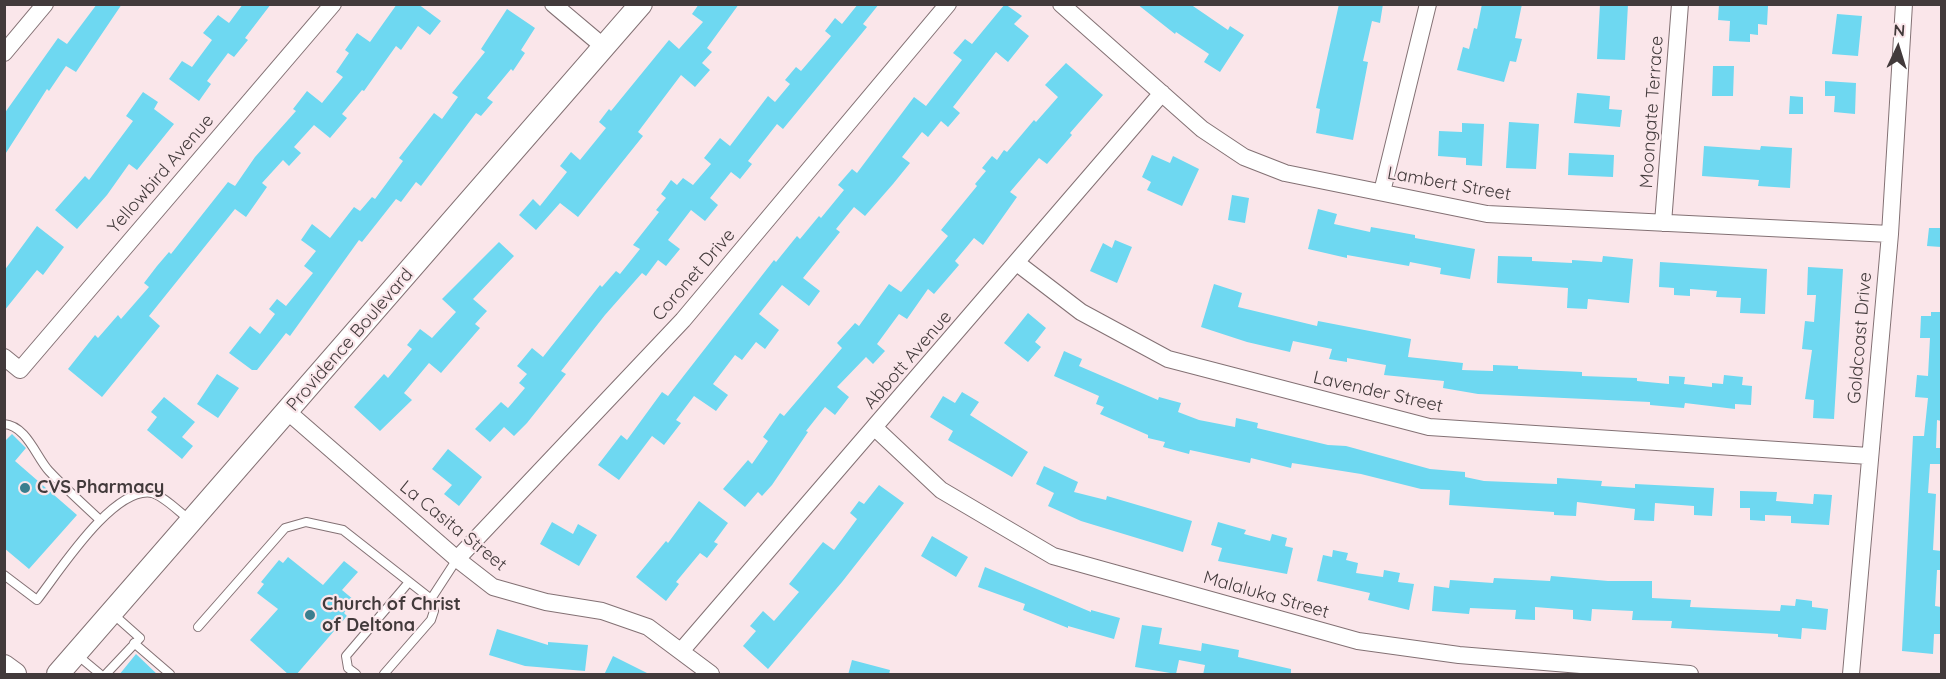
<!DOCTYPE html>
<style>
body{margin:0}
#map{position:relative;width:1946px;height:679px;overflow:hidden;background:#fae6ea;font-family:Quicksand,sans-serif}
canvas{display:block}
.frame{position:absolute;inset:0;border:6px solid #423a3b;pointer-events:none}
.north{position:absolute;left:1868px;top:18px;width:60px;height:60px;-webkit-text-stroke:4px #fae6ea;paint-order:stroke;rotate:4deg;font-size:16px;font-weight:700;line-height:24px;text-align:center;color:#423a3b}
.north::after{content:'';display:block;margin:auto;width:21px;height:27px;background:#423a3b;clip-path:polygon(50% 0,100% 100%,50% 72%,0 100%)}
</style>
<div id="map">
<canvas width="1946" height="679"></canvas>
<div class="frame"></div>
<div class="north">N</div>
</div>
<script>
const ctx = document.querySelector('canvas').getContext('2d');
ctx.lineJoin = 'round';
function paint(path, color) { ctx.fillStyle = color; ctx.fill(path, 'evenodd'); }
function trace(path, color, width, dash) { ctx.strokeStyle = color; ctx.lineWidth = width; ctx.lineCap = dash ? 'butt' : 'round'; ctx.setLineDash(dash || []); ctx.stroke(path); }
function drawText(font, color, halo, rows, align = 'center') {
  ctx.font = font + ' Quicksand,sans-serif'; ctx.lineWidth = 4.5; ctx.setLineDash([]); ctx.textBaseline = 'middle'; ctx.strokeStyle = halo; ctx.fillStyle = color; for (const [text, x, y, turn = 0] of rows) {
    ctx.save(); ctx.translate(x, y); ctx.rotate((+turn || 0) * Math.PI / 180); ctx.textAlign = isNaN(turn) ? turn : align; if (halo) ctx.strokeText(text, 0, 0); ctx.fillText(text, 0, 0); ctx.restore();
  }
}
paint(new Path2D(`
 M97 4H122L76 72 66 66 49 91 47 89 4 156V114L58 38 67 44Z
 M243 4H271L245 38 248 40 234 57 228 53 207 81 211 84 199 101 169 79 182 61 192 67 212 40 203 33 218 15 229 23Z
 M397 4H418L441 21 430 35 418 26 401 50 396 46 364 91 362 90 342 114 347 118 330 138 314 125 294 147 301 153 289 166 283 160 262 183 267 187 246 217 235 209 149 316 160 326 102 397 68 369 95 335 98 338 118 315 121 319 149 287 144 283 157 266 169 252 171 254 228 182 235 186 255 157 296 111 293 109 307 91 322 103 343 77 336 72 349 53 345 50 357 33 370 42Z
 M699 4H739L707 48 712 52 702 63 710 70 695 87 681 75 638 132 643 136 578 217 560 203 536 230 519 215 533 199 540 206 567 172 560 166 571 152 580 160 606 128 599 122 609 109 611 111 669 40 679 49 703 22 692 14Z
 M858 4H879L863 24 867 27 783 129 777 124 748 161 752 164 740 179 731 172 710 198 718 205 705 221 691 210 668 240 680 249 666 266 658 260 646 276 642 273 605 315 561 371 566 374 527 423 514 436 504 427 490 442 475 429 501 402 508 408 525 388 519 383 527 374 517 366 532 348 543 357 600 285 602 287 616 271 620 274 640 249 633 245 659 212 656 210 666 198 661 194 671 180 677 185 683 178 693 185 711 164 704 158 720 138 730 146 768 96 775 102 790 84 785 80 796 67 801 71 831 36 825 31 835 18 842 24Z
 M1005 4 1022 16 1014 24 1029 36 1008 62 996 52 953 107 960 113 948 127 941 121 928 137 922 132 902 157 910 163 893 184 865 216 854 207 836 229 840 232 803 278 820 291 809 306 782 285 759 314 779 330 765 349 756 342 742 360 735 355 713 384 728 395 716 411 694 396 676 420 681 423 664 445 652 436 619 480 598 465 621 435 627 440 662 392 668 396 774 260 776 262 797 236 800 239 819 216 821 218 844 190 838 185 852 169 857 173 914 97 926 106 962 60 953 53 965 39 972 44Z
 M1137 4H1190L1228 30 1230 26 1244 35 1220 72 1204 62 1209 54 1176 32 1175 34Z
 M1339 4H1383L1380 23 1372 21 1363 61 1368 62 1353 140 1316 133 1320 109 1316 108Z
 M1482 4H1522L1515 38 1522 39 1516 62 1510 61 1504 82 1457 70 1463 47 1469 49 1474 28 1477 29Z
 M1600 4H1628L1625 60 1597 59Z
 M1719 4 1768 6 1767 25 1758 24V35L1750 34V42L1729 41 1730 21 1718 20Z
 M507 9 535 28 521 50 525 53 513 71 511 69 487 98 493 102 481 116 476 113 421 186 416 182 401 202 396 199 362 242 359 240 290 336 286 333 257 370H252L229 353 250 326 260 334 275 314 269 309 277 299 286 306 313 273 304 266 316 251 301 240 312 224 330 238 354 207 360 211 372 197 375 199 403 161 399 158 434 113 442 119 458 97 452 93 485 52 481 49Z
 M1837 14 1862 16 1858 56 1832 54Z
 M1066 63 1103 95 1070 133 1072 135 1047 164 1039 158 1010 192 1017 197 983 245 974 238 955 261 959 265 934 294 928 289 907 319 899 314 877 344 885 351 873 364 866 357 837 387 849 397 835 415 825 407 806 431 808 432 772 485 762 496 758 492 745 507 723 489 748 460 752 464 768 441 763 437 780 413 784 416 842 348 837 343 855 323 859 326 889 284 901 292 948 236 941 230 977 186 975 184 986 171 982 168 992 156 997 160 1004 150 1007 152 1034 120 1036 122 1058 97 1045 85Z
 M1713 66H1734L1733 96H1712Z
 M1825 81 1856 83 1855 114 1834 112 1835 96H1825Z
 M143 92 158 102 154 109 174 124 137 170 129 164 107 195 77 229 55 210 85 176 89 180 133 121 126 116Z
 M1577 93 1610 96 1609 109 1622 110 1620 127 1574 123Z
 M1790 96 1803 97V114H1789Z
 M1509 122 1539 124 1536 169 1506 168Z
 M1462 123 1484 124 1482 166 1466 165V158L1438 156 1439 131 1462 132Z
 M1704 146 1760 150 1761 146 1792 148 1790 188 1758 186 1759 180 1702 176Z
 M1569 153 1614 155 1613 177 1568 175Z
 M1152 155 1170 163 1173 156 1199 169 1182 206 1147 190 1151 182 1142 177Z
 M1232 195 1249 198 1245 223 1228 220Z
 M1318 209 1337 214 1334 224 1370 232 1371 227 1415 235V238L1475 249 1470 279 1440 274 1441 268 1410 262 1409 266 1347 255V258L1308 249Z
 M37 226 64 247 43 275 37 270 4 311V271Z
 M1929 228H1941V247L1927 246Z
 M1115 240 1132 247 1117 283 1090 271 1103 243 1112 248Z
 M499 242 514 256 473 299 487 311 475 324 480 328 441 373 429 363 404 393 412 400 380 431 354 407 384 374 388 378 412 349 407 345 420 329 432 338 456 312 442 299Z
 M1498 256 1532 257V261L1572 263V260L1602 262 1603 256 1633 259 1629 303 1588 299 1587 309 1567 308 1568 288 1497 283Z
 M1660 262 1767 269 1765 314 1740 313 1741 298 1716 297 1717 291 1690 289V296L1674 295V288L1659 287Z
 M1808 267 1843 269 1834 419 1813 418 1814 400 1805 399 1812 350 1802 349 1805 321 1814 322 1816 295H1807Z
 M1214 284 1242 293 1238 307 1317 326 1318 321 1411 339 1408 357 1463 363 1462 370 1493 371V365L1518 366V369L1582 372V376L1637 378V381L1669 384V376L1685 377 1684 384 1712 387V383L1723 384 1724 375 1743 377 1742 385 1752 386 1751 405 1735 404V409L1685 403 1684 408 1650 405V402L1478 394 1443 388 1444 381 1384 375 1386 365 1347 358V362L1329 359 1332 349 1293 341 1290 352 1247 342 1201 327Z
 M1931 312H1941V421L1937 420 1936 448H1941V464H1930L1928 493 1936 494 1933 550 1941 551V570H1937L1935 606 1941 607V634H1934L1933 654 1902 651 1913 436H1924L1928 398 1915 397 1917 375 1928 376 1930 338H1920L1921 316H1931Z
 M1028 313 1046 328 1035 342 1041 347 1028 362 1004 343Z
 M1064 351 1082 359 1079 366 1158 400 1159 397 1181 403 1178 412 1199 420 1235 427 1236 418 1258 423 1257 428 1328 445 1346 446 1430 469 1465 472V477L1484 481 1557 484V478L1602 481 1601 486 1635 488V484L1714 488 1712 516 1694 515V506L1655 503 1654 521 1634 520 1635 509 1577 502 1576 516 1554 515V512L1449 505 1450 490 1421 489 1361 474 1292 463 1291 468 1251 458 1250 463 1190 450 1189 454 1163 447 1165 442 1148 438V435L1100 414 1104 407 1096 404 1099 396 1054 376Z
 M217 374 239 388 218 418 197 404Z
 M962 392 979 402 970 415 1028 452 1012 477 948 440 953 431 930 417 943 396 955 403Z
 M164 397 195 422 182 437 193 446 182 459 147 430 157 417 151 412Z
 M12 434 26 448 15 461 77 515 29 569 4 548V442Z
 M448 449 482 477 459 506 444 494 452 485 432 469Z
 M1044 466 1078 482 1074 492 1106 500 1107 496 1192 521 1183 552 1081 521 1048 506 1054 493 1036 484Z
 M879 485 904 503 842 582 768 669 743 646 756 631 750 626 763 611 774 621 799 592 789 584 823 542 834 550 857 519 850 513 859 501 864 504Z
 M1740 491 1777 492 1776 501 1813 504 1814 494 1832 495 1829 525 1791 523V516L1765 515V521L1750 520V508H1740Z
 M699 501 728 523 714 542 718 544 707 558 700 553 676 582 679 584 666 601 636 577 666 541 668 543Z
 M552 522 573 534 578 524 597 535 579 566 540 544Z
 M1218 522 1246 530 1244 534 1270 541 1272 534 1287 538 1285 546 1293 548 1287 574 1218 561 1222 548 1211 545Z
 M932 536 968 557 956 577 921 556Z
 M1333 550 1348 553 1346 560 1358 563 1356 573 1383 577 1384 570 1400 573 1398 582 1414 584 1409 610 1368 600 1370 593 1317 581 1323 555 1332 557Z
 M288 557 323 585 344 561 358 572 342 590 354 600 344 613 347 616 296 675H289L250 640 278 609 257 593 264 584 261 582 279 560 283 563Z
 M985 567 1091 612V610L1120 618 1114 639 1068 626V628L1023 610 1025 604 978 587Z
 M1551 576 1608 581H1652V598L1691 600 1690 607 1780 611 1781 605 1795 606 1796 599 1812 601V607L1828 609 1826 630 1802 628 1801 639 1778 637V634L1671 628 1672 621 1632 620 1633 611 1592 609 1591 621 1573 619V610L1535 607V620L1515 619 1516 610 1470 608 1469 614 1432 611 1434 586 1449 588 1450 580 1493 583 1494 578 1550 581Z
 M1142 625 1162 628 1159 644 1201 651 1202 643 1239 650 1238 657 1291 669V675H1203L1205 665 1179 660 1176 674 1135 667Z
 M497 629 548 645V642L588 645 585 671 525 666 489 655Z
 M136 654 158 675H119Z
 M613 656 651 675H604Z
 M852 660 890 670 889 675H848Z`), '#6ed8f1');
const lane = new Path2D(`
 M4 424C27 426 36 457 49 471 65 488 83 504 100 520
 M4 575 37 600C59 572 113 486 152 493 164 496 180 513 190 520
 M198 627 285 528 306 522 343 530 431 599 457 559
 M134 643 170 674
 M76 654 100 674
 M106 674 140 638 113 614
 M356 674 348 668 346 656 409 582
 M384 674 431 620 434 611 431 599`);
const street = new Path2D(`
 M553 4 604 47
 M1061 4 1202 129 1244 157 1285 173 1487 214 1890 234
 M4 53 45 4
 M1382 192 1428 4
 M1663 223 1680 4
 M1017 263 1081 312 1168 359 1429 427 1869 456
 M4 357 20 370 333 4
 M288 412 457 559 493 587 546 602 602 611 648 627 711 674
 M875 428 941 490 1053 556 1358 641 1459 655 1690 674
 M457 559 683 320 948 4
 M682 650 1162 93
 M1851 674 1890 234 1904 4`);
const secondary = new Path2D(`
 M4 666 15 674
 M58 674 641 4`);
trace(lane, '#837174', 10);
trace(street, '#837174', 18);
trace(secondary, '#837174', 24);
trace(lane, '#fff', 8);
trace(street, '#fff', 16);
trace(secondary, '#fff', 22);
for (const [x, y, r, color] of [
 [25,488,6,"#3a7e8e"],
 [310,615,6,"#3a7e8e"]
]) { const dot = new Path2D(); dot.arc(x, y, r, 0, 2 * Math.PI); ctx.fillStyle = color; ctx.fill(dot); trace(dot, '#fae6ea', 2); }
drawText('18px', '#423a3b', '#fae6ea', [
 ["Moongate Terrace",1652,112,-86],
 ["Yellowbird Avenue",161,174,-49],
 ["Lambert Street",1449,184,10],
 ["Coronet Drive",694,275,-49],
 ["Goldcoast Drive",1860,338,-85],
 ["Providence Boulevard",350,340,-49],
 ["Abbott Avenue",908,360,-49],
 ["Lavender Street",1378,392,13],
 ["La Casita Street",453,526,39],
 ["Malaluka Street",1266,595,16]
]);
drawText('bold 18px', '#423a3b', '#fae6ea', [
 ["CVS Pharmacy",37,488],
 ["Church of Christ",322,605],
 ["of Deltona",322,626]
], 'left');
</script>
